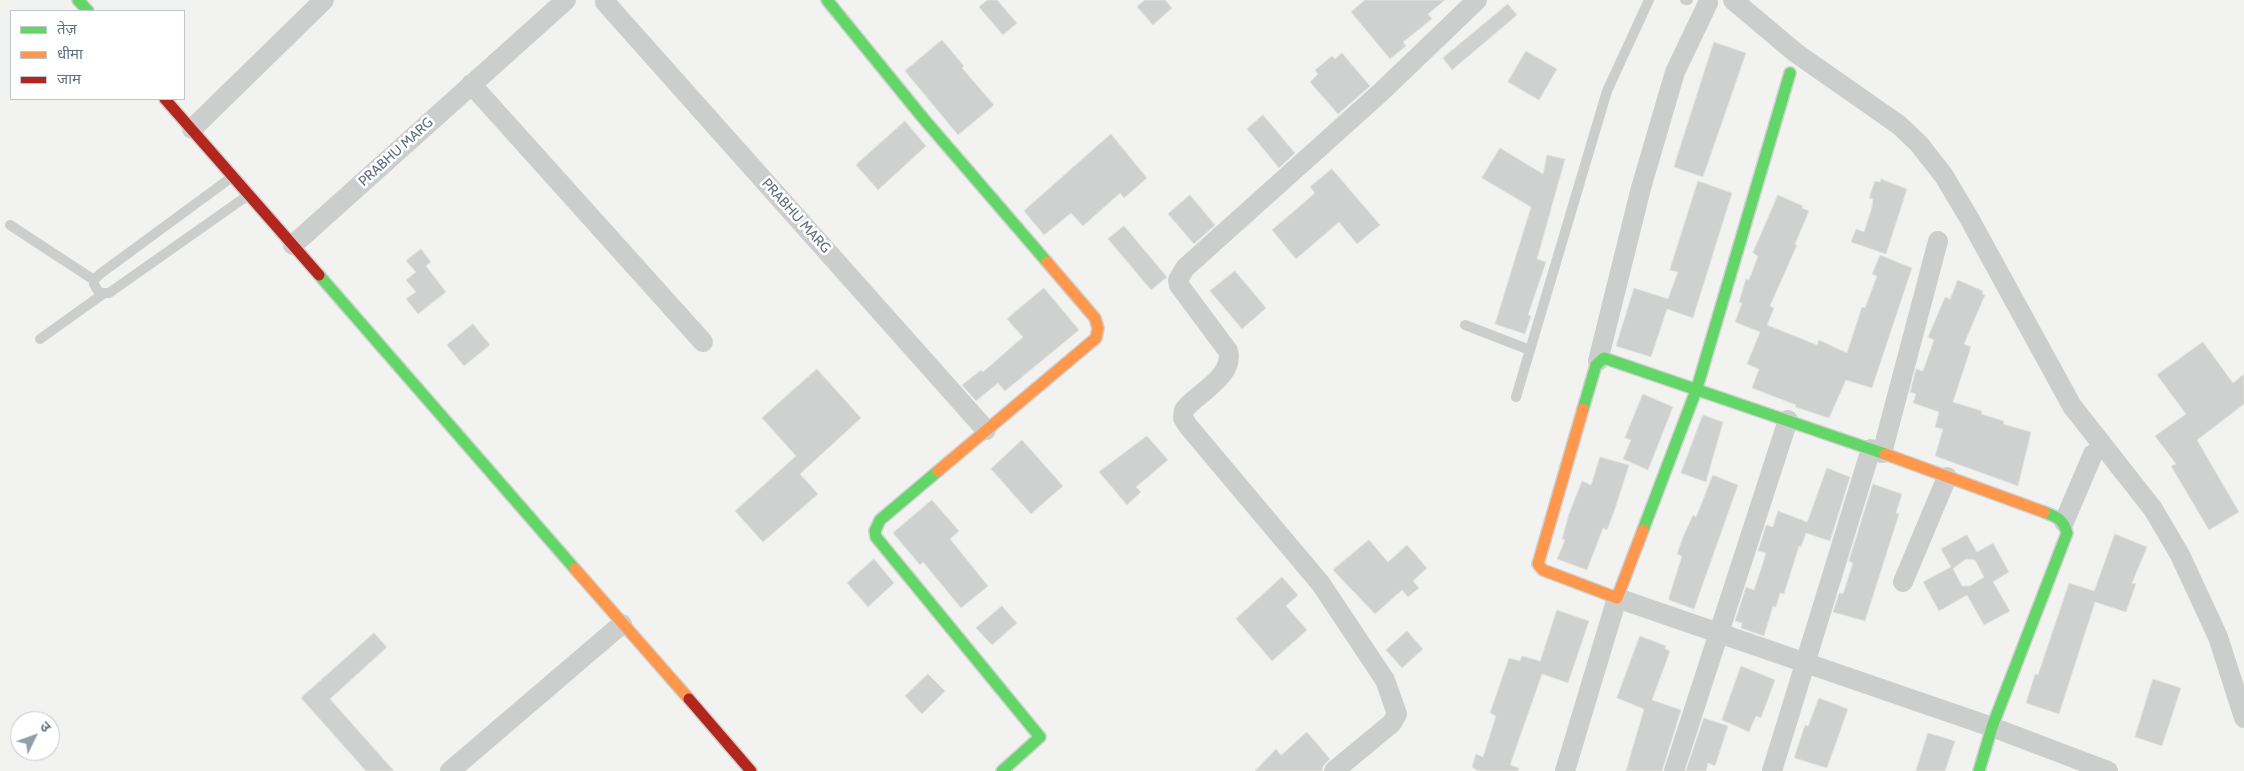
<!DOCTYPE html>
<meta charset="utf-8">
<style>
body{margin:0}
#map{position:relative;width:2244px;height:771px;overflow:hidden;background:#f2f3f0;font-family:Cabin,"Noto Sans Devanagari",sans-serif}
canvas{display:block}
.legend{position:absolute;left:10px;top:10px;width:175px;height:90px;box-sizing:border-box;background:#fff;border:1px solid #c0c6cd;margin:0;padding:6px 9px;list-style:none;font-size:15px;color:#617082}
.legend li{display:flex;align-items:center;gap:10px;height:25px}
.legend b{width:25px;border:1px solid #c0c6cd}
.north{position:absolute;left:10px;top:711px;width:50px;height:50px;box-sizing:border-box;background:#fff;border:1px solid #c0c6cd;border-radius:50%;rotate:48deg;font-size:14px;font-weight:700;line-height:20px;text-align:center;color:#617082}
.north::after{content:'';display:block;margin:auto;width:18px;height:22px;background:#949ea8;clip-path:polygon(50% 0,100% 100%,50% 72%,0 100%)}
</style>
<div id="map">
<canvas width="2244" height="771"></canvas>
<ul class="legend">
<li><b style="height:6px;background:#63d668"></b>तेज़</li>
<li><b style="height:6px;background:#ff974d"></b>धीमा</li>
<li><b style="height:6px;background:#b3261e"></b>जाम</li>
</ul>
<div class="north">उ</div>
</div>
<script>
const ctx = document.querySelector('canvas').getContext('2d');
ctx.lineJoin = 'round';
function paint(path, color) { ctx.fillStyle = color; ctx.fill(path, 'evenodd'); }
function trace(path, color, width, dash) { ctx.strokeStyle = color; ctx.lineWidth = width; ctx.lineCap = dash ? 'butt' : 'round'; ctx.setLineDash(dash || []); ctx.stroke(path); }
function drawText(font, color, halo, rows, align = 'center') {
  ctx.font = font + ' Cabin,sans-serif'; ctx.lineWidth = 5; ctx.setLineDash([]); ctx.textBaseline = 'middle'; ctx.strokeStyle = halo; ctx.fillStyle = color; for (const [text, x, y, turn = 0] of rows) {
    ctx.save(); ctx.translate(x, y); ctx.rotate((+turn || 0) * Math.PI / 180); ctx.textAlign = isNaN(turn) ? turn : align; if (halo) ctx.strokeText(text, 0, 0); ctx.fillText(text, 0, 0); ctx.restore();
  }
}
const building = new Path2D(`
 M988 0H997L1017 23 1003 35 979 7Z
 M1145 0H1165L1172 8 1153 25 1137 7Z
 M1365 0H1445L1428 14 1432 19 1403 42 1406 46 1390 59 1351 12Z
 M1508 4 1517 15 1452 70 1443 58Z
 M942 40 964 66 962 68 994 105 958 135 905 71Z
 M1714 42 1746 53 1703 177 1674 167Z
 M1526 51 1557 69 1539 100 1508 82Z
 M1342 53 1370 86 1338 114 1310 82 1318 74 1315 70 1332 56 1335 59Z
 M1263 115 1295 153 1279 168 1247 129Z
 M905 121 926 146 878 190 856 165Z
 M1111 134 1147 178 1124 198 1120 193 1083 226 1071 213 1044 235 1024 211Z
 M1500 148 1543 174 1547 155 1565 159 1537 259 1546 262 1528 315 1531 316 1525 334 1495 324 1531 207 1482 178Z
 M1332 169 1380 225 1357 244 1339 222 1296 259 1272 230 1315 193 1310 187Z
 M1881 179 1907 189 1886 254 1851 242 1856 229 1864 232 1872 207 1873 199 1869 198 1875 181 1880 182Z
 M1698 181 1732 193 1693 318 1667 309 1651 357 1616 346 1634 288 1668 299 1678 272 1670 270Z
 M1190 195 1215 225 1194 244 1168 214Z
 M1778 195 1803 206 1802 208 1809 211 1795 244 1797 245 1770 306 1774 308 1767 325 1817 345 1819 340 1847 353 1862 307 1865 308 1877 276 1872 274 1880 255 1912 268 1872 388 1846 380 1829 418 1795 407 1796 405 1752 388 1759 369 1747 364 1760 332 1735 322 1742 303 1739 302 1745 282 1746 279 1749 280 1758 256 1753 253Z
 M1124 226 1167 277 1151 290 1108 239Z
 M421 249 431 262 426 266 446 292 418 314 406 299 416 292 406 280 416 272 406 261Z
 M1235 271 1266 308 1242 329 1210 291Z
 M1958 280 1983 291 1982 294 1985 295 1964 344 1971 347 1953 402 1982 411 1981 414 2004 421 2003 424 2031 432 2018 486 1935 456 1943 429 1935 427 1939 412 1913 403 1916 394 1910 392 1916 369 1923 371 1934 340 1928 337 1945 297 1950 299Z
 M1044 288 1079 330 1005 391 998 383 976 401 962 385 981 370 983 372 1023 337 1007 319Z
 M473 324 490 345 464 366 447 345Z
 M2203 342 2233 383 2244 374V404L2197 440 2239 512 2209 530 2171 466 2176 464 2155 436 2186 414 2157 375Z
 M817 369 861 418 800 474 818 494 763 542 735 511 796 456 762 418Z
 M1643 394 1673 407 1648 470 1623 459 1631 440 1625 438Z
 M1703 415 1723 422 1706 482 1681 473Z
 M1147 436 1168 460 1136 487 1141 492 1127 505 1099 472Z
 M1022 440 1063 486 1031 514 991 469Z
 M1600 457 1629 465 1616 506 1607 530 1603 528 1587 570 1557 559 1565 540 1562 539 1569 514 1582 481 1591 485Z
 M1827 468 1850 477 1830 541 1806 533 1801 547 1799 546 1784 594 1780 593 1776 607 1773 606 1764 636 1741 628 1742 623 1735 621 1746 587 1754 590 1761 569 1766 553 1758 551 1766 525 1773 527 1778 511 1807 522Z
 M1713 475 1738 485 1694 609 1669 600V597L1682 556 1677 554 1683 537 1693 515 1696 517Z
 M1873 484 1902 494 1896 513 1899 514 1865 621 1833 612 1839 593 1843 594 1853 563 1849 561Z
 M932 500 959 531 950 539 988 586 961 608 923 562 920 565 893 533Z
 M2115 534 2147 547 2132 583 2136 584 2126 612 2095 602 2059 714 2026 703 2035 674 2038 675 2069 583 2094 591Z
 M1967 535 1977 552 1993 543 2009 572 1993 582 2010 611 1984 625 1967 595 1939 611 1923 582 1951 567 1941 549ZM1966 559 1975 560 1984 577 1970 586H1962L1953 569Z
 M1369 540 1388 562 1407 545 1427 568 1413 581 1419 588 1408 597 1402 590 1375 614 1333 570Z
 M874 559 894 583 868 607 847 583Z
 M1282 577 1298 595 1286 606 1307 630 1272 661 1236 619Z
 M1002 606 1017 623 992 645 976 628Z
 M1557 610 1589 621 1568 683 1542 674 1510 765 1519 768 1518 771H1478L1472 767 1476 754 1483 757 1496 716 1490 713 1509 658 1520 661 1522 656 1540 661Z
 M1407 631 1423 649 1402 668 1386 650Z
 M374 633 387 647 330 699 394 771H366L301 698Z
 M1640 636 1666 646 1665 649 1670 651 1652 700 1681 710 1662 771H1626L1644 709 1617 698Z
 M1741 666 1775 680 1761 718 1756 716 1749 732 1722 720Z
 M928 674 945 691 922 714 905 696Z
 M2153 679 2181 688 2162 746 2135 737Z
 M1819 698 1848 709 1827 768 1794 758 1805 725 1808 726Z
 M1704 718 1728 726 1715 766 1708 763 1706 771H1686Z
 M1307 732 1330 759 1323 766 1322 771H1255L1276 749 1281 755Z
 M1928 733 1955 741 1945 771H1916Z`);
paint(building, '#cfd0d0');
trace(building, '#e2e2e0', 1);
const fast = new Path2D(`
 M78 0 88 11
 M827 0 923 118 1047 262
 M319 275 575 569
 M1583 409 1596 365 1604 358 1885 454
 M938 471 880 520 875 531 876 537 1040 737 1002 771
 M1643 530 1697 388 1790 73
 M1979 771 1992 727 2067 533C2063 519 2057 517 2044 512`);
const slow = new Path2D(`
 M1583 409 1538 564 1543 570 1617 598 1643 530
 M1885 454 2044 512
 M938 471 1096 338 1098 328 1095 318 1047 262
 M575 569 689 699`);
const jam = new Path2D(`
 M165 99 319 275
 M689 699 751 771`);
trace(fast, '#d0d1d1', 14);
trace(slow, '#d0d1d1', 14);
trace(jam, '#d0d1d1', 14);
trace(new Path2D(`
 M1685 0H1688
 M232 177 100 274 94 280V284L99 293H109L247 196
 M10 225 94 280
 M1465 325 1530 350
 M40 339 103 294
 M1516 397 1607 91 1649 0`), '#cccdcd', 10);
trace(new Path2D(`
 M1733 0 1796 53 1899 125 1919 144 1944 176 1969 218 2072 406 2153 509 2180 555 2218 637 2244 718
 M605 2 986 430
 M471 84 703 342
 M192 129 324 0
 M293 245 566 0
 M1598 361 1641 188 1675 72 1708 3
 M1882 453 1938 241
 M2064 522 2093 454
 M1903 582 1947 477
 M450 771 622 624
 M1334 771 1392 723 1397 714 1385 680 1321 584 1188 426 1183 418 1184 410C1197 393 1235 376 1228 351L1179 285 1178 280 1185 268 1380 93 1477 0
 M1565 771 1617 598 1992 727 2108 771
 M1674 771 1788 420
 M1772 771 1871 449`), '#cccdcd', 20);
trace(fast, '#63d668', 11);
trace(slow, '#ff974d', 11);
trace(jam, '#b3261e', 11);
drawText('14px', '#617082', '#fff', [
 ["PRABHU MARG",396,152,-42],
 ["PRABHU MARG",796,216,48]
]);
</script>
